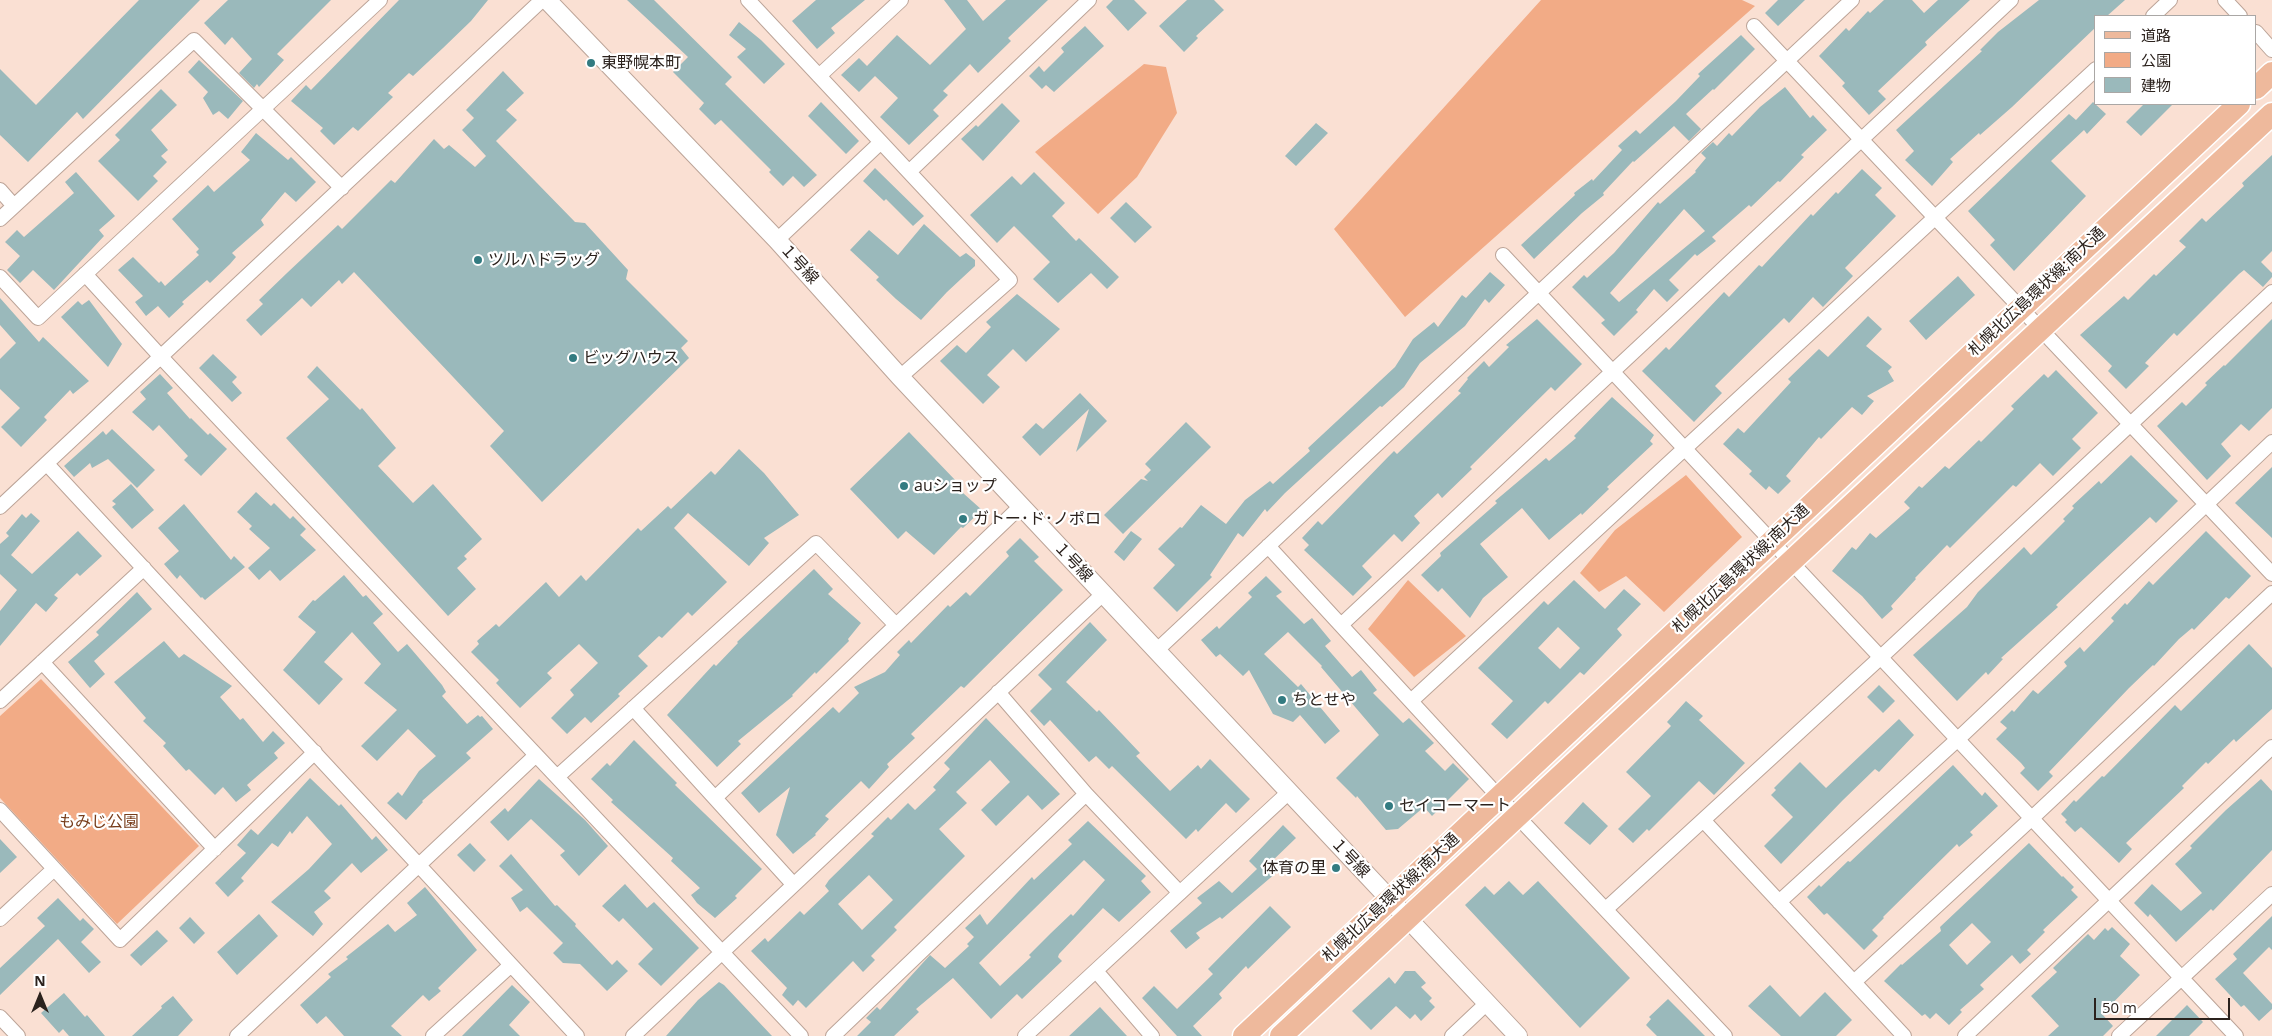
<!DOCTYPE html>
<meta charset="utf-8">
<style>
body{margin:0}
#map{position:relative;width:2272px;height:1036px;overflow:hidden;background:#fae0d3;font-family:"Open Sans","Noto Sans JP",sans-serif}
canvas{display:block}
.legend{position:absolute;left:2094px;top:15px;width:162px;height:90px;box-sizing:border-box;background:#fff;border:1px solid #aaa7a5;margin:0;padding:6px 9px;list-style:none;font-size:15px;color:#2b221d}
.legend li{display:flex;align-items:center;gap:10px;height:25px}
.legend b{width:25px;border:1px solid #aaa7a5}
.north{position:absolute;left:15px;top:971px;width:50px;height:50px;-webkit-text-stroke:4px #fff;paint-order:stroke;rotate:0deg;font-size:14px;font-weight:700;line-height:20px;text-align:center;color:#2b221d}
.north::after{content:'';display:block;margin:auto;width:18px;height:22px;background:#2b221d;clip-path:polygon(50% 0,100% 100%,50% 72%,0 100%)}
.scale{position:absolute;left:2094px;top:998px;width:136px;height:22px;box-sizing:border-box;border:2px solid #2b221d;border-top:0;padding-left:6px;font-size:15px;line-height:18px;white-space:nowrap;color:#2b221d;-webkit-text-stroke:4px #fff;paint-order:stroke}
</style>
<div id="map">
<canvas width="2272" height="1036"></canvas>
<ul class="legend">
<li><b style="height:6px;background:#eeb99c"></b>道路</li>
<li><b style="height:14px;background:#f2ab86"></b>公園</li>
<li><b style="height:14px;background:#9ab9bb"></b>建物</li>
</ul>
<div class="north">N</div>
<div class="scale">50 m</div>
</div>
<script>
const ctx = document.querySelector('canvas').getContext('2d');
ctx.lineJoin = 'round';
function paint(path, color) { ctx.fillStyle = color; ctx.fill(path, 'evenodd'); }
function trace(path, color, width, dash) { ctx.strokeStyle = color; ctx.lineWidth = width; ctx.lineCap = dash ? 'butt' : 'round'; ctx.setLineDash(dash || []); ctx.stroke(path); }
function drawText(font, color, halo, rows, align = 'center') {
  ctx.font = font + ' "Open Sans","Noto Sans JP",sans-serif'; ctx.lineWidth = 4.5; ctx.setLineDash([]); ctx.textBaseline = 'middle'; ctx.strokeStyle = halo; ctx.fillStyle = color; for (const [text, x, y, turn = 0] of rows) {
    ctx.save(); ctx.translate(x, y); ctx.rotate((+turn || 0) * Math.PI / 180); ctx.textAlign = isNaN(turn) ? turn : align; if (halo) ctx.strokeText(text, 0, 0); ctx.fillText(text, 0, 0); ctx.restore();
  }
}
paint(new Path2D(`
 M1541 0H1742L1755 6 1405 317 1334 229Z
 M1144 64 1166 67 1177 113 1137 177 1098 214 1035 152Z
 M1686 475 1742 537 1664 612 1626 576 1599 592 1580 573 1615 530Z
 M1408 580 1466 636 1414 677 1368 629Z
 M41 679 199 846 117 924 0 798V716Z`), '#f2ab86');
paint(new Path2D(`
 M139 0H200L83 119 77 112 28 162 0 135V69L36 105Z
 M228 0H331L277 54 284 60 259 87 257 84 254 88 239 73 252 59 232 37 225 45 204 23Z
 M399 0H488L471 21 443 48 413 76 409 73 388 93 393 97 358 131 353 127 334 145 320 131 323 128 291 101 306 85 311 90Z
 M627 0H654L732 77 725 84 817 175 804 187 793 176 783 186 769 172 771 170 721 120 715 125 699 109 704 103 673 72 688 57Z
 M816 0H865L831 28 835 33 817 49 792 21Z
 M944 0H967L983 21 1006 0H1048L1008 38 1011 41 978 73 970 64 943 91 948 95 933 110 939 116 909 145 880 117 898 98 875 76 859 92 841 75 859 58 867 66 897 35 930 65 966 29Z
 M1113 0H1134L1147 13 1128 31 1106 7Z
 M1187 0H1214L1224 10 1196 36 1198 38 1184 52 1159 26Z
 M1778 0H1805L1778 26 1765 13Z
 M1884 0H1912L1924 13 1938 0H1970L1925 42 1927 45 1878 91 1886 99 1869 115 1842 86 1845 83 1819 56 1846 28 1849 31 1868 11 1870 13Z
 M2039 0H2125L2107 16H2096V27L2012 107 1980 135 1979 133 1950 159 1953 162 1932 186 1905 160 1914 151 1896 130 1982 51 1980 50 1998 32Z
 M739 22 761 40 785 64 764 84 737 57 746 49 729 35Z
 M1085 26 1104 46 1054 92 1046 85 1042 89 1029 76 1039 66 1044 72 1064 52 1061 48Z
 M1741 35 1755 49 1714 90 1713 89 1686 114 1701 129 1689 141 1674 126 1634 162 1633 161 1603 193 1604 195 1582 213 1534 259 1521 245 1575 195 1574 193 1592 179 1593 181 1622 150 1618 146 1636 130 1640 134 1676 101 1700 76 1698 74Z
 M199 60 243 101 228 119 219 111 213 115 203 98 208 92 188 72Z
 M503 71 524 93 506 110 517 120 496 141 575 222 585 223 628 270 626 279 688 341 681 348 689 358 542 502 490 446 504 431 354 272 342 284 339 280 311 307 302 298 261 336 246 320 263 304 259 300 287 273 338 225 342 229 391 180 395 183 434 139 444 149 449 145 475 167 486 156 462 130 474 118 466 110Z
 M1785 87 1810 118 1813 115 1827 130 1801 155 1804 157 1780 182 1778 181 1751 207 1749 205 1712 237 1716 241 1697 256 1695 254 1669 280 1679 290 1667 302 1654 289 1636 310 1638 312 1614 336 1601 323 1605 320 1572 287 1584 275 1587 278 1614 253 1658 202 1660 204 1696 172 1695 171 1706 158 1701 153 1713 142 1717 146 1729 133 1732 136 1760 107ZM1684 209 1705 231 1619 302 1610 293Z
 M161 89 177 105 151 130 168 150 161 156 167 162 153 176 158 181 138 201 98 161 120 140 115 135Z
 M821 102 859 141 846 154 808 116Z
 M2093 102 2106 114 2087 134 2084 130 2051 161 2086 196 2014 271 1990 245 1995 240 1968 211 2069 114 2076 120Z
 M1002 103 1020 121 983 161 961 139 976 125 978 127Z
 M2144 104H2173L2141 136 2126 122Z
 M1316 123 1328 133 1296 166 1285 156Z
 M256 133 288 160 291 157 316 182 296 202 285 192 261 220 264 225 232 253 236 257 230 264 210 283 207 280 182 302 184 304 169 318 158 306 146 316 135 302 143 296 118 270 133 257 159 283 161 281 165 286 199 255 196 252 199 249 172 219 208 185 214 192 250 160 241 152Z
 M2272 155V251L2261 262 2272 273V277L2263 287 2244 270 2239 274 2177 336 2174 333 2145 363 2149 366 2126 389 2108 371 2112 366 2080 335 2124 296 2128 300 2154 274 2156 276 2186 247 2179 241 2202 218 2206 222 2244 186 2242 183Z
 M875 168 924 216 913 226 886 199 884 201 863 181Z
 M1862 169 1882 188 1875 195 1896 216 1845 268 1853 276 1823 307 1813 297 1789 323 1784 318 1715 386 1722 393 1694 422 1642 371 1666 347 1669 350 1724 292 1729 297 1759 265 1762 267 1811 214 1813 216 1836 192 1838 194Z
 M76 172 115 216 99 230 104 236 54 290 33 270 20 283 7 270 20 256 5 242 17 230 24 237 74 193 65 182Z
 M1034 172 1065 203 1052 216 1076 241 1079 238 1119 277 1107 289 1091 273 1058 303 1033 279 1050 262 1014 226 997 243 970 215 1012 176 1021 185Z
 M1126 202 1152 227 1135 243 1110 218Z
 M924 224 960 257 966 253 975 260V266L947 292 921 320 896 299 876 280 879 277 850 250 869 230 898 255Z
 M1490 272 1505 285 1489 303 1485 299 1465 326 1420 363 1404 387 1382 407 1380 406 1285 493 1267 512 1265 509 1243 537 1238 533 1210 575 1212 577 1177 612 1153 588 1175 565 1158 549 1180 527 1182 528 1201 505 1226 524 1245 500 1270 481 1273 484 1310 451 1308 448 1395 367 1413 339 1434 322 1438 327 1462 295 1466 298Z
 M1958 276 1975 295 1926 340 1909 321Z
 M1017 294 1060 329 1026 362 1013 349 987 375 1000 387 983 404 940 361 957 345 966 353 991 327 986 322Z
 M0 298 39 342 43 337 89 381 73 394 70 390 44 417 47 420 21 447 1 427 20 408 0 389V359L16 343 0 325Z
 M89 300 122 344 108 367 61 317 78 301 82 305Z
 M1868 316 1882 329 1866 346 1892 367 1888 371 1894 381 1867 396 1874 401 1862 415 1852 407 1821 439 1819 437 1786 476 1791 481 1778 494 1769 486 1766 490 1749 474 1752 471 1723 444 1738 428 1744 433 1791 382 1788 379 1819 349 1828 357Z
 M1537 319 1582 364 1555 391 1551 387 1470 467 1472 469 1442 498 1438 493 1414 516 1420 523 1402 542 1394 534 1362 566 1372 577 1353 596 1304 550 1309 545 1302 538 1318 521 1322 525 1388 457 1394 451 1397 454 1439 414 1461 393 1458 391 1468 379 1467 378 1484 361 1489 367 1509 347 1506 345Z
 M2272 319V408L2249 431 2241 424 2221 444 2231 456 2207 480 2157 426 2182 402 2186 406 2207 385 2205 383 2224 365 2225 366Z
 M213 354 237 377 232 382 242 393 232 402 199 368Z
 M317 366 360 410 362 408 396 448 378 466 413 503 433 484 482 539 464 556 467 559 457 568 476 589 448 616 286 438 329 399 307 377Z
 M2056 370 2098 413 2072 439 2081 448 2053 476 2040 463 2016 487 2013 485 1950 548 1947 545 1915 578 1916 579 1891 606 1893 609 1882 619 1862 596 1832 571 1852 547 1856 550 1870 533 1876 538 1910 508 1904 502 1919 486 1922 488 1945 466 1949 469 1979 440 1981 442 2014 409 2011 406 2044 374 2048 378Z
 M160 374 173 388 167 393 190 419 191 418 208 435 210 433 227 449 201 476 184 460 188 456 159 425 153 431 132 412 146 399 140 392Z
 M1080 393 1107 421 1076 452 1089 409 1040 456 1022 437 1036 423 1043 429Z
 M1612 397 1654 435 1650 441 1653 444 1607 487 1609 489 1582 515 1581 513 1549 540 1522 508 1480 544 1508 577 1483 598 1470 618 1442 588 1438 592 1421 575 1441 556 1440 553 1497 503 1495 501 1546 458 1549 461 1576 438 1574 436Z
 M1186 422 1211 447 1123 534 1104 515 1141 479 1148 481 1144 477 1151 470 1145 464Z
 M112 429 155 470 137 488 108 459 92 468 90 463 74 477 64 466 103 431 106 435Z
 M909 432 957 482 954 485 982 510 963 528 961 527 934 555 906 531 898 539 850 489Z
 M739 449 764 473 799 515 764 538 769 543 749 566 688 513 674 528 727 582 692 616 688 612 662 638 659 636 638 656 648 666 618 694 620 696 591 723 585 717 567 734 551 718 574 695 570 690 598 663 579 644 547 673 552 678 520 708 496 683 499 680 471 652 479 644 477 641 496 624 499 627 546 582 559 597 581 575 586 581 638 528 641 531 668 506 671 509 711 471 715 475Z
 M2131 455 2178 501 2156 523 2150 517 2056 605 2058 607 2001 658 2003 659 1988 675 1986 672 1957 701 1913 655 1967 607 1978 592 2024 547 2031 555 2065 521 2063 519 2074 508 2072 506 2099 481 2101 484Z
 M2272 467V538L2235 503Z
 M131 484 154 510 132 529 112 507 116 504 112 501Z
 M256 492 271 506 274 503 290 519 293 516 306 529 300 535 316 550 280 581 270 570 259 580 248 568 270 548 249 529 252 526 237 512Z
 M184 504 231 560 234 556 245 567 205 600 202 597 201 598 180 575 177 579 164 564 179 551 158 528Z
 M31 513 40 521 11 555 32 574 78 531 102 556 80 576 77 573 54 595 58 598 46 612 36 603 0 646V611L17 590 0 574V544L9 536 6 533 22 514 26 518Z
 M1131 531 1142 539 1124 561 1114 552Z
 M2206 531 2251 576 2229 599 2226 597 2194 630 2192 628 2179 639 2154 666 2153 665 2129 688 2049 772 2053 776 2038 791 2020 773 2025 768 2021 763 1996 739 2007 728 2000 722 2012 710 2014 712 2033 690 2038 694 2067 666 2064 662 2080 647 2084 652 2114 621 2111 618 2125 603 2127 605 2149 581 2153 585Z
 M1020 538 1039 557 1034 561 1063 590 964 688 961 686 911 734 915 738 887 764 889 767 869 789 861 781 825 816 829 819 815 834 816 835 793 854 776 835 790 787 759 813 741 793 833 707 839 713 859 693 854 687 885 672 900 655 897 652 909 640 911 643 948 605 950 607 966 592 970 596 1009 556 1006 552Z
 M814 569 833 589 828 594 861 623 848 639 849 641 816 674 815 672 792 695 793 696 738 741 741 744 717 767 667 715 714 664 716 666 738 643 737 642Z
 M344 575 363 597 366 595 383 614 373 623 398 652 407 644 442 685 446 692 442 696 467 724 478 715 480 717 482 716 493 729 466 753 471 758 422 801 423 802 406 820 387 803 398 792 402 796 419 771 436 756 408 729 377 761 361 746 397 710 364 683 381 664 352 632 324 662 343 679 319 705 283 670 316 632 298 617 313 600 315 601Z
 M1266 576 1282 592 1276 596 1304 624 1312 618 1331 641 1325 646 1352 677 1361 670 1377 690 1373 693 1403 723 1409 718 1434 743 1425 751 1445 771 1453 763 1469 779 1432 816 1424 807 1398 829 1386 830 1357 796 1356 798 1336 778 1379 735 1321 667 1322 666 1288 632 1264 654 1298 687 1301 684 1340 731 1325 744 1300 715 1293 722 1273 714 1249 670 1243 676 1220 654 1216 657 1201 640 1217 626 1219 629 1252 597 1248 593Z
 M1574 580 1605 609 1624 589 1641 604 1617 629 1622 635 1584 675 1580 672 1548 704 1545 701 1507 739 1491 724 1513 701 1478 668 1544 601 1548 605ZM1558 627 1580 648 1560 669 1538 648Z
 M137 592 152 609 94 661 105 674 90 688 68 662 99 635 96 632Z
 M1090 622 1107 640 1066 682 1097 712 1099 710 1123 735 1140 753 1136 756 1170 791 1198 765 1201 769 1210 759 1250 799 1236 813 1226 803 1198 832 1196 829 1186 839 1112 766 1109 769 1096 756 1089 762 1050 720 1044 726 1030 711 1052 689 1038 675Z
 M164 641 179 658 184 654 232 686 220 697 240 720 243 718 263 742 273 731 285 743 274 753 278 758 247 785 251 790 236 802 223 787 215 795 189 769 186 771 163 746 166 743 143 721 146 718 114 682Z
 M2249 644 2272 668V709L2236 742 2234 739 2208 764 2206 762 2182 786 2184 788 2126 843 2132 849 2119 863 2081 827 2075 832 2065 822 2067 820 2061 814 2074 800 2076 802 2102 776 2104 777 2175 705 2181 711Z
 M1879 685 1895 701 1883 713 1867 697Z
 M1686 701 1703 716 1699 720 1745 763 1714 795 1699 781 1649 831 1647 829 1633 843 1618 829 1651 796 1626 772 1671 726 1667 722Z
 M986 718 1060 794 1042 810 1028 795 996 826 981 810 1010 782 990 760 956 792 967 803 939 829 965 856 894 927 897 930 871 956 875 960 863 972 853 961 806 1008 798 1000 793 1006 782 995 787 988 751 951 765 938 768 942 800 911 804 915 829 891 825 886 829 880 874 836 871 834 888 817 891 820 908 803 915 810 936 790 933 787 950 769 944 763ZM869 875 893 900 862 930 838 904Z
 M1899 719 1914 735 1879 772 1875 769 1843 800 1781 864 1764 846 1793 817 1771 795 1776 790 1774 788 1800 762 1826 788Z
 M634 740 677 783 675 785 762 869 735 896 737 898 715 918 697 903 691 895 700 888 671 861 673 858 611 802 613 800 591 779 607 763 610 766Z
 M1953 765 1982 796 1985 792 1998 806 1970 832 1973 835 1959 847 1957 844 1951 850 1883 917 1884 918 1872 930 1878 936 1864 950 1827 913 1824 915 1807 897 1819 885 1821 887 1848 861 1850 862Z
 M310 778 339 806 341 804 372 840 376 836 388 850 361 873 352 863 324 891 331 898 314 912 323 924 313 936 271 902 309 869 332 844 307 816 292 834 290 831 278 847 272 843 241 878 244 881 228 897 215 883 246 853 237 845 251 829 258 835Z
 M539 779 585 820 608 846 579 876 560 855 565 851 531 819 508 841 490 822 505 808 508 812Z
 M2261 779 2272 791V850L2213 911 2211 909 2176 942 2150 914 2148 917 2134 903 2152 884 2181 911 2202 893 2175 864 2192 848 2190 846 2226 810Z
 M1583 802 1608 826 1590 845 1564 823Z
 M1088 821 1146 876 1141 881 1151 892 1119 922 1103 908 1059 954 1058 957 1062 961 1022 999 1017 994 991 1019 953 978 916 1009 919 1012 894 1036H857L871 1022 866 1018 877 1007 880 1010 930 955 945 968 969 946 967 944 974 937 965 928 980 914 987 925 1032 877 1034 880 1072 844 1068 840ZM1084 860 1105 880 1073 916 1071 914 1051 933 1029 955 1031 957 1000 986 979 963Z
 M1283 825 1296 838 1268 865 1276 873 1222 919 1220 917 1196 933 1200 938 1186 949 1170 931 1202 903 1197 898 1219 881 1232 893 1257 869 1249 861Z
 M0 839 17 857 0 873Z
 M470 843 486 860 474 872 457 855Z
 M2029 843 2062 877 2063 876 2074 887 2071 890 2078 897 2043 930 2045 932 2027 950 2031 954 2020 964 2012 955 1980 985 1984 989 1960 1010 1962 1012 1949 1025 1936 1013 1930 1019 1925 1014 1922 1016 1884 981 1901 964 1902 965 1941 931 1940 927ZM1972 923 1991 942 1967 965 1949 945Z
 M511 854 555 906 557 905 576 924 575 926 612 965 617 960 628 971 607 991 580 964 563 963 553 953 563 943 527 907 520 912 511 898 523 890 499 866Z
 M1509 881 1523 895 1538 881 1630 978 1580 1028 1465 905 1485 886 1494 895Z
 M625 884 647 908 654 902 699 948 661 986 638 964 653 949 623 918 619 922 602 906Z
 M425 887 477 950 438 988 441 991 429 1001 423 995 391 1026 402 1036H344L326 1016 317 1024 300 1005 331 977 328 974 348 959 346 957 388 924 395 932 417 915 407 903Z
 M58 898 80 921 83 918 94 929 81 942 101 962 89 973 58 939 0 995V968L45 926 37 918Z
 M1270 906 1291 927 1248 969 1246 966 1219 994 1222 998 1193 1026 1202 1036H1177L1142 998 1154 986 1177 1009 1213 974 1208 969Z
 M259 914 278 936 237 975 217 952Z
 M2272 916V950L2269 947 2243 973 2272 1004V1009L2259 1021 2244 1005 2241 1007 2215 979 2237 959 2233 954Z
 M190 917 205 933 194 944 179 928Z
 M2112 927 2130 944 2120 956 2140 975 2102 1014 2113 1026 2103 1036H2048L2059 1026 2031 996 2057 972 2053 968 2088 934 2094 940 2105 928 2108 931Z
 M157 930 168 941 141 966 130 955Z
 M1405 971H1415L1426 983 1421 987 1432 998 1429 1001 1435 1007 1421 1021 1415 1014 1410 1019 1396 1006 1371 1030 1352 1011 1389 977 1395 984Z
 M719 982 724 985 772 1036H666L698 1000Z
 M512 985 530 1002 509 1025 520 1036H462Z
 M1770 985 1800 1017 1825 992 1852 1020 1836 1036H1781L1748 1006Z
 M64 993 85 1017 87 1015 105 1036H69L63 1029 59 1033 41 1013Z
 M173 996 193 1020 178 1036H132L162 1008 161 1006Z
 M1668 999 1705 1036H1657L1646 1025 1651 1019 1649 1017Z
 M2187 1005 2203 1022 2189 1036H2156Z
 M1100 1007 1127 1036H1069Z`), '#9ab9bb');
const minor = new Path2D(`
 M748 0 1010 280 900 377
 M2225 0 2240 16
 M2153 16 2170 0
 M1754 26 2272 574
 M2256 32 2272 50
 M819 76 901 0
 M909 172 1089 0
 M0 190 14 206
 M0 219 194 40 342 188
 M777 240 881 142
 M1503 255 2236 1036
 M85 274 161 357 801 1036
 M0 277 38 318 380 0
 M47 464 577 1036
 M0 507 542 0
 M1268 546 1499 797 1725 1036
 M1341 625 2011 0
 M1156 651 1852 0
 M42 662 215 849
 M998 692 1086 794 1180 893
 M0 701 144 568
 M1411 701 2096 69
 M633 708 793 884
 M557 777 816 543 895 624
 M715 798 1021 506
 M0 810 120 940 315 752
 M1703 820 1904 1036
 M1779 902 1958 739 2272 442
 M1606 909 1881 657 2272 292
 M0 919 54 869
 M1096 971 1152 1036
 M1854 982 2032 818 2272 593
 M0 1017 18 1036
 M237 1036 536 755
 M433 1036 511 965
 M633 1036 1103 594
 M833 1036 1086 794
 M1025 1036 1289 792
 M1452 1036 1487 1003
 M1965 1036 2272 747
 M2119 1036 2272 894`);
const tertiary = new Path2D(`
 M547 0 777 240 900 377 1518 1036`);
const primary = new Path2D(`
 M2256 88 2272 73
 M1244 1036 2239 104
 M1281 1036 2272 114`);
trace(minor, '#bca498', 16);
trace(tertiary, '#bca498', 20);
trace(primary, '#fff', 25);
trace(minor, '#fff', 14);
trace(tertiary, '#fff', 18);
trace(primary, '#eeb99c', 22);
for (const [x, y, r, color] of [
 [591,63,5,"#337b81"],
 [478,260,5,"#337b81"],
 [573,358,5,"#337b81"],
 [904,486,5,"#337b81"],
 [963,519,5,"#337b81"],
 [1282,700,5,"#337b81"],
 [1389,806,5,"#337b81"],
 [1336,868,5,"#337b81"]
]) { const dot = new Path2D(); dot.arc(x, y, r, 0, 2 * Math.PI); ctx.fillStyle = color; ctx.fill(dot); trace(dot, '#fff', 2); }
drawText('16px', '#2b221d', '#fff', [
 ["東野幌本町",601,63],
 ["ツルハドラッグ",488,260],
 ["ビッグハウス",583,358],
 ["auショップ",914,486],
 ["ガトー･ド･ノポロ",973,519],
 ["ちとせや",1292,700],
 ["セイコーマート",1399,806],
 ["体育の里",1326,868,"right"]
], 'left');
drawText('16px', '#2b221d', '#fff', [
 ["１号線",799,264,48],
 ["札幌北広島環状線;南大通",2037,292,-43],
 ["１号線",1073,562,47],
 ["札幌北広島環状線;南大通",1741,569,-43],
 ["１号線",1350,858,47],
 ["札幌北広島環状線;南大通",1391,898,-43]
]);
drawText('16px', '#783e1c', '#fff', [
 ["もみじ公園",99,822]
]);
</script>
